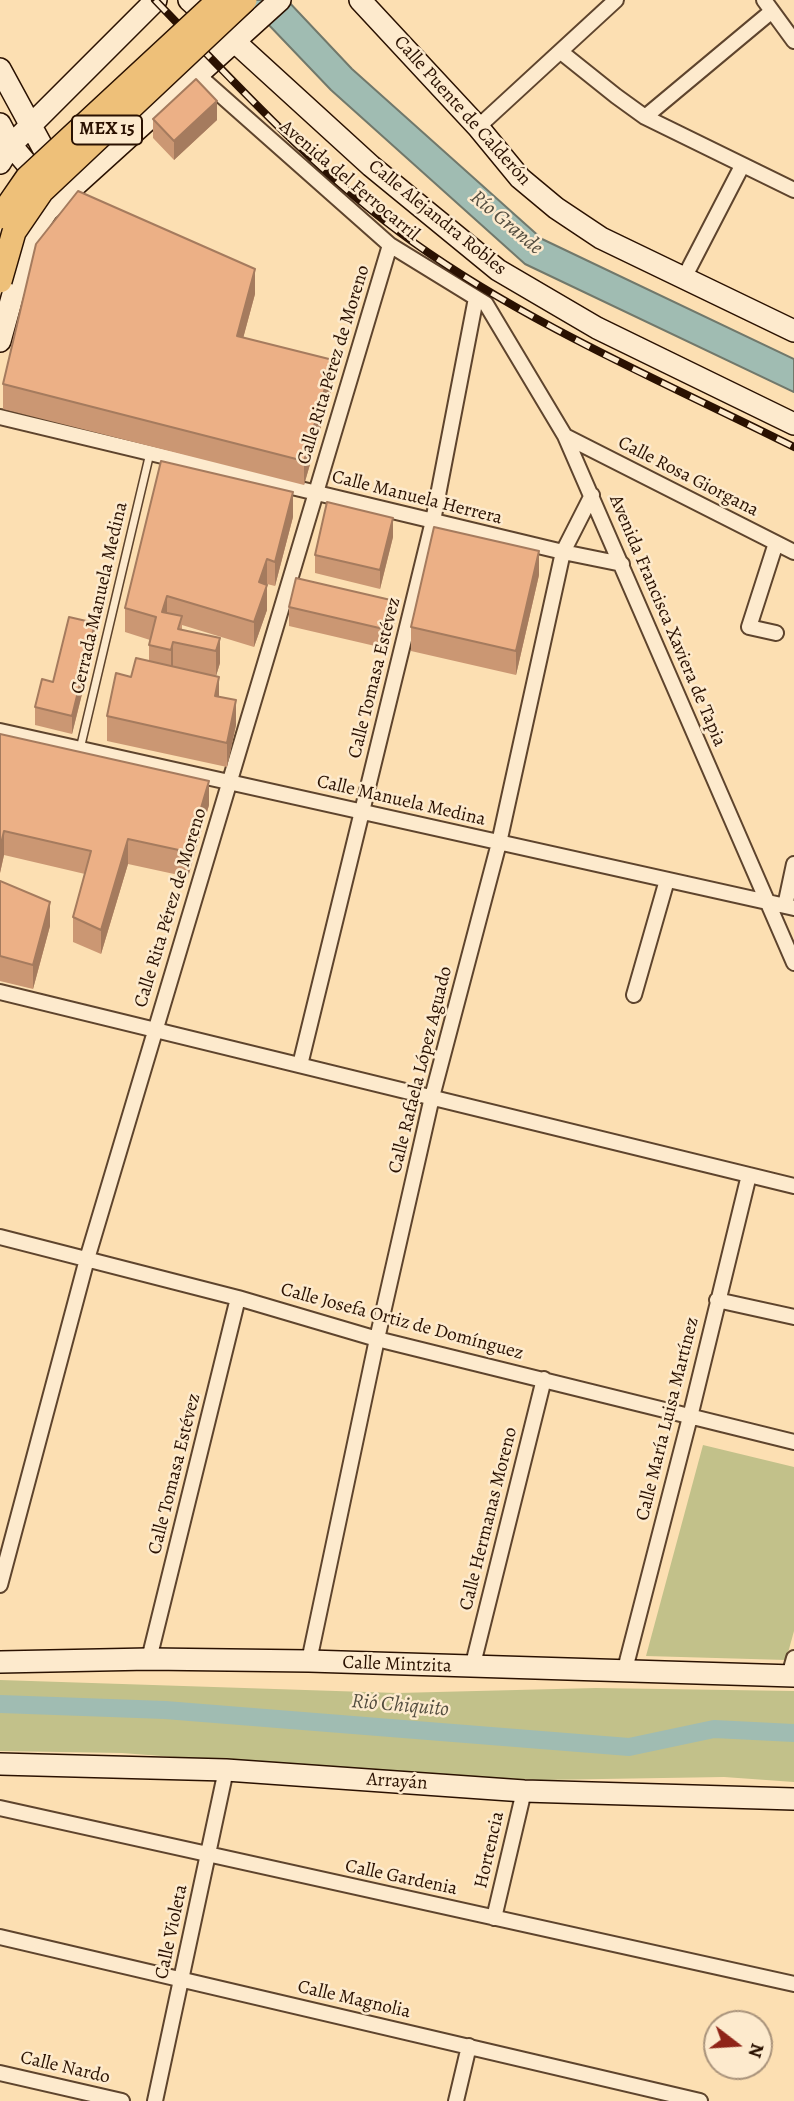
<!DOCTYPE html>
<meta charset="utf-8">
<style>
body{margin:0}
#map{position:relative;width:794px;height:2101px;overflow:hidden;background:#fcdfb2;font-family:Alegreya,serif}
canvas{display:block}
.north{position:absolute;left:703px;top:2010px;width:70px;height:70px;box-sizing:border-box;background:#fdeacd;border:2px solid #a9937b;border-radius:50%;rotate:107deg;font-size:19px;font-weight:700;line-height:28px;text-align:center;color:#2a1101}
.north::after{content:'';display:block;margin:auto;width:24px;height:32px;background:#8f2418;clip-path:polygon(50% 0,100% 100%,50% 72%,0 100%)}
</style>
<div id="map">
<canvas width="794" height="2101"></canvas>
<div class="north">N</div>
</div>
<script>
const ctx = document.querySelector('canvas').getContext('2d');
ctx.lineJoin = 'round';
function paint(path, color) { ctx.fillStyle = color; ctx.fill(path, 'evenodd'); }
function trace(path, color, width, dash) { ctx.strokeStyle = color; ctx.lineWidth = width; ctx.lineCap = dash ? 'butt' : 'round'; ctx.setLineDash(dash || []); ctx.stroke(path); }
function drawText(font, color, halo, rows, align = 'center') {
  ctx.font = font + ' Alegreya,serif'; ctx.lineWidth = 5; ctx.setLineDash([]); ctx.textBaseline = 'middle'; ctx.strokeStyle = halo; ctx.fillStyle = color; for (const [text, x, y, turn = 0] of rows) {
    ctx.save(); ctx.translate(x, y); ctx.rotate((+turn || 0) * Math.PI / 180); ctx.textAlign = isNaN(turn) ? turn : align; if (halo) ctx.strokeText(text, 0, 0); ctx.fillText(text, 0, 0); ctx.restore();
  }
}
paint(new Path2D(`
 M703 1445 794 1467V1631L786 1660 646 1656Z
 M0 1680 397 1693 596 1688 794 1691V1782L724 1777 541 1780 369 1772 122 1753 0 1751Z`), '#c2c18a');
const water = new Path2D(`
 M245 0H287L352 69 542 239 794 359V392L525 264 331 90Z`);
paint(water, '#a0bcb2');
trace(water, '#71786b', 2);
trace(new Path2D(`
 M0 1704 165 1710 629 1747 714 1729 794 1733`), '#a0bcb2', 18);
const lane = new Path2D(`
 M80 749 150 453`);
const street = new Path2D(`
 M764 0 794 41
 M561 52 616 96 645 117 794 190
 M198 75 390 245 486 304 565 436 794 963
 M645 117 772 11
 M478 127 616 0
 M684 278 742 166
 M0 417 563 552 622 564
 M565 436 794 552
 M776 543 749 627 776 633
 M0 731 794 908
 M785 906 794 864
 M0 992 794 1186
 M634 995 667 880
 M300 1065 433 521 476 298
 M0 1237 238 1298 377 1339 794 1442
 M717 1300 794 1317
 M0 1585 87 1259 390 245
 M149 1659 238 1298
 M309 1661 377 1339 432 1097 499 843 563 552 592 495
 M472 1668 544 1379
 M624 1673 690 1417 749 1175
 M789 1676 794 1658
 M0 1808 794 1984
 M494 1918 524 1791
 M0 1937 700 2101
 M0 2073 122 2101
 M155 2101 226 1770
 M456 2101 469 2046`);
const secondary = new Path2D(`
 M189 0 371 166 498 270 597 328 794 424
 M360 0 478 127 520 178 556 208 601 238 794 331
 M0 69 56 172
 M0 124 11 145 43 183
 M0 163 11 145 156 0
 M0 341 28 240 47 211 280 0
 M0 1662 149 1659 309 1661 794 1676
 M0 1764 226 1770 524 1791 794 1799`);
trace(lane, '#5e442d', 10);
trace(street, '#5e442d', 18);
trace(secondary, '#2a1101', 24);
trace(lane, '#fdeacd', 7);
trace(street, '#fdeacd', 14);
trace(secondary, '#fdeacd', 21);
const rail = new Path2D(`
 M155 0C235 83 318 174 413 242 529 325 666 383 794 447`);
trace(rail, '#2a1101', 8);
trace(rail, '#fdeacd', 5, [16]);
const primaryBridge = new Path2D(`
 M0 217 27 178 219 0
 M0 281 14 232 42 191 245 0`);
trace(primaryBridge, '#2a1101', 26, []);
trace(primaryBridge, '#eec079', 23);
paint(new Path2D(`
 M153 119 217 120 174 160 153 138Z
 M255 294 243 338 333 385 304 485 3 409V384Z
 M293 517 275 586 267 584V610L254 647 182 625V630L220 638V663L216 676 219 696 236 725 227 767 107 741V716L131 677 149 661V645L150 640 125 632V608Z
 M393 537 380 589 315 573V555Z
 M539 575 516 675 411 651V627Z
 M289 607 395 620 388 649 289 626Z
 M95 642 72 734 35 725V707L53 682Z
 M0 734 209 805 188 877 128 864 101 954 73 942V917L85 874 4 855 0 873Z
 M0 881 50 926 33 989 0 981Z`), '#cb9773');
paint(new Path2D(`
 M217 101V120L174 160V141Z
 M255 269V294L237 361V336Z
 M333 360V385L304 485V461Z
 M293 492V517L275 586V562Z
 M393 518V537L380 589V570Z
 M539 551V575L516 675V651Z
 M267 559V610L254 647V622L259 582Z
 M167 596V621L162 612Z
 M395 601V620L388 649V630Z
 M95 623V642L72 734V716Z
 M220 638V663L216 676V651Z
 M173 642V666L171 675V650Z
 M219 677V701L215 696Z
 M236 700V725L227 767V743Z
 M209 781V805L188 877V852Z
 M4 831V855L0 873V848Z
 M128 839V864L101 954V930Z
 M50 902V926L33 989V965Z`), '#a57b5e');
const building = new Path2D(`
 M196 79 217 101 174 141 153 119Z
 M78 191 255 269 237 336 333 360 304 461 3 384 36 244Z
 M161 461 293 492 275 562 267 559 259 582 267 585 254 622 167 596 162 612 182 616 178 629 220 638 216 651 173 642 171 650 149 645 156 617 125 608Z
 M327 502 393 518 380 570 315 555Z
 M434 527 539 551 516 651 411 627Z
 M296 578 395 601 388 630 289 607Z
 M69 617 95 623 72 716 35 707 42 679 53 682Z
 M136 658 219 677 215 696 236 700 227 743 107 716 116 673 131 677Z
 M0 734 209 781 188 852 128 839 101 930 73 917 91 851 4 831 0 848Z
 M0 881 50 902 33 965 0 956Z`);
paint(building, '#ecb086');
trace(building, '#a57b5e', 2);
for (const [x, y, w] of [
 [107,130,70]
]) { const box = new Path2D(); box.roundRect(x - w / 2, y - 14.5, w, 29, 5); ctx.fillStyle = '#fdeacd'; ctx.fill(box); trace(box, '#2a1101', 2); }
drawText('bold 18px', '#2a1101', null, [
 ["MEX 15",107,130]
]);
drawText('19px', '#2a1101', '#fdeacd', [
 ["Calle Puente de Calderón",462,111,48],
 ["Avenida del Ferrocarril",349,181,40],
 ["Calle Alejandra Robles",437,218,39],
 ["Calle Rita Pérez de Moreno",334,365,-73],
 ["Calle Rosa Giorgana",688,477,27],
 ["Calle Manuela Herrera",417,498,14],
 ["Cerrada Manuela Medina",100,598,-77],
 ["Avenida Francisca Xaviera de Tapia",667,621,67],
 ["Calle Tomasa Estévez",375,678,-76],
 ["Calle Manuela Medina",401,801,13],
 ["Calle Rita Pérez de Moreno",171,908,-73],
 ["Calle Rafaela López Aguado",421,1070,-76],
 ["Calle Josefa Ortiz de Domínguez",402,1322,15],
 ["Calle María Luisa Martínez",668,1419,-76],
 ["Calle Tomasa Estévez",175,1474,-76],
 ["Calle Hermanas Moreno",489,1519,-76],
 ["Calle Mintzita",397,1665,2],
 ["Arrayán",397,1782,4],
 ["Hortencia",490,1850,-77],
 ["Calle Gardenia",401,1878,12],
 ["Calle Violeta",172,1932,-78],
 ["Calle Magnolia",354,2000,13],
 ["Calle Nardo",65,2068,13]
]);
drawText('italic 21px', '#534d3f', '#fdeacd', [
 ["Río Grande",506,223,40],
 ["Rió Chiquito",400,1706,5]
]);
</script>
